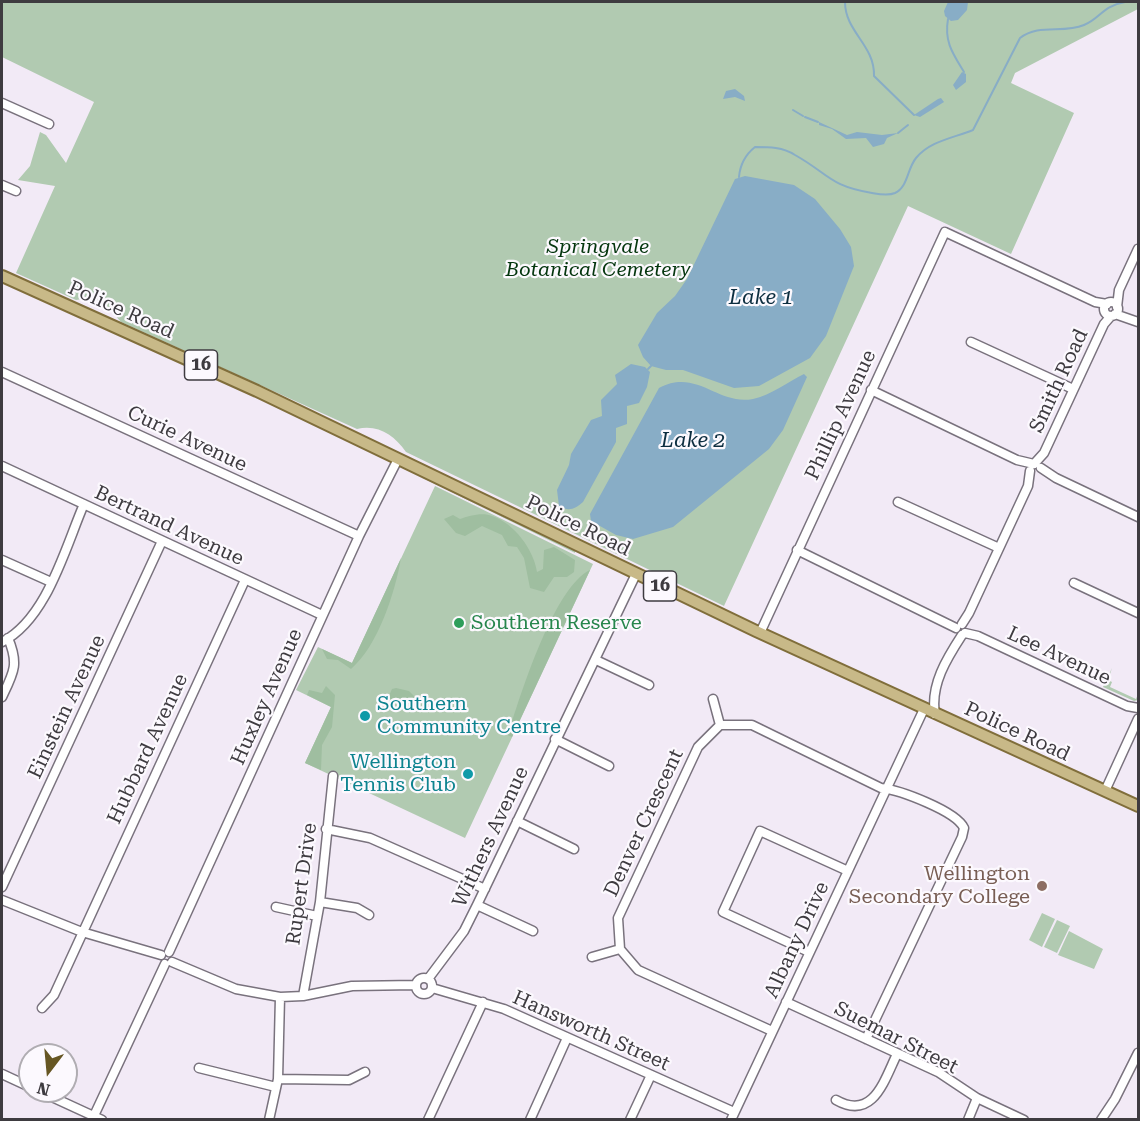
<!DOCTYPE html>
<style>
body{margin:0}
#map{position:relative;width:1140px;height:1121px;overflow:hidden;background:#f2eaf6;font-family:"Roboto Serif",serif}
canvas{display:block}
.frame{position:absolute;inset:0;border:3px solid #3e3b40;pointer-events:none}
.north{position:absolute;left:18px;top:1043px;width:60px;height:60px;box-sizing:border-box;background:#fcf9fe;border:2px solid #b0adb2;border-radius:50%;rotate:196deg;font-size:16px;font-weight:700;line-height:24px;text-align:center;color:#3e3b40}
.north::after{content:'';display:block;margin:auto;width:21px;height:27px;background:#665623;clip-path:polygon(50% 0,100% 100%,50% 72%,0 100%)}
</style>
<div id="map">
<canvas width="1140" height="1121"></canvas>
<div class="frame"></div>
<div class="north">N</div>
</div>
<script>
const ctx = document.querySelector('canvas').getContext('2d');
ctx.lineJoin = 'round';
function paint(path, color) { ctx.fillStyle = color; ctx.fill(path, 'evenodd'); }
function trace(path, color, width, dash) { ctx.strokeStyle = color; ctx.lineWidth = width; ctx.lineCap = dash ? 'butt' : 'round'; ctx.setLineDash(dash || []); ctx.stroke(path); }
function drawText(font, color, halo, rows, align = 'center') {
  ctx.font = font + ' "Roboto Serif",serif'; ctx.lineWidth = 4.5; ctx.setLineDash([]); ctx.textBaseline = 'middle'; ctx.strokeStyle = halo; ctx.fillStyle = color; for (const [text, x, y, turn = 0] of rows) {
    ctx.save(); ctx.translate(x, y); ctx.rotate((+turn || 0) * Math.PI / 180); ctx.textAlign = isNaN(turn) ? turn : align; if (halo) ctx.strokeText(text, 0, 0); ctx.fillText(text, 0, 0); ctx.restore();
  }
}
paint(new Path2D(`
 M2 2H1138V9L1015 73 1011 83 1074 113 1011 254 908 206 724 606 406 452C394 435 378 424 357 429L121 322 105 304 89 298 76 300 16 273 55 186 18 180 30 166 40 132 46 135 66 163 94 102 2 57Z
 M423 478H425L575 551V553Z
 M435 486 593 564 465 838 305 763 331 707 296 690 318 647 352 663Z
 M1112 668 1108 680 1112 682 1110 687 1136 699 1138 694V700L1134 701 1103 687Z
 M1042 913 1055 919 1042 947 1029 940Z
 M1057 920 1070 926 1057 953 1044 947Z
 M1069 931 1103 949 1094 969 1058 955Z`), '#b1cab1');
paint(new Path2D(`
 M453 515 460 519C469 516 482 512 492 516 514 523 534 550 537 572L543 569 544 550 554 547 575 560 574 572 567 577H554L544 592 530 588 524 558 517 547 508 546 502 535 482 526 465 536 456 533 444 519Z
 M401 558C395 593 378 646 351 669L338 660 327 659 322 649 352 663Z
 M590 570 512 737 503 733 511 725C523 687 555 587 590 570Z
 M326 686 335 695 332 727 322 745 321 770 305 763 331 707 307 695 309 690 322 693Z
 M396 688 409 691 414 696 412 706 407 708 388 698 392 689Z`), '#9fbea0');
paint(new Path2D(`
 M948 2H968L967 10 958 20 951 21 945 16 944 11Z
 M962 72 966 74V82L956 90 953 85Z
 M735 89 744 96 745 101 735 97 723 99 726 91Z
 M938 99 941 98 944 102 920 117 914 115Z
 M819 122 847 135 857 132 882 135 898 133 887 138 884 144 873 147 866 138 846 139 832 129 819 125Z
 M745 176 794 185 815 199 840 229 851 247 854 266 826 336 810 358 759 386 734 388 683 370H666L651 366 643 357 638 345 657 313 675 296 687 279 735 179Z
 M631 364 645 367 650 372 647 387 639 403 627 406V424L616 428V442L583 502C575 509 569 512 559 506L557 490 569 465 571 454 591 420 602 416 601 400 617 384 615 375Z
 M804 374 807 377 783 430 769 449 673 527 633 539 616 535 591 521 590 514 659 388C697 368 718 406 753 399 770 396 789 381 804 374Z`), '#88adc6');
trace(new Path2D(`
 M845 2C845 32 875 45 874 76L914 115
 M948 19C944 42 953 54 964 72
 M793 110 803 116
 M805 117 818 122
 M898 133 908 125
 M739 177C740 165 745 155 755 147 769 147 783 147 795 155 829 174 829 186 872 193 878 194 888 196 895 193 908 187 907 169 916 158 930 141 953 138 973 130L1020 38C1039 23 1063 34 1084 25 1101 18 1102 6 1125 2
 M648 369 651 366`), '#88adc6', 2);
const minor = new Path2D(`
 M2 103 49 124
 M2 185 16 191
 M1104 309a7 7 0 1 1 14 0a7 7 0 1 1-14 0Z
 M1117 307 1119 290 1138 249
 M1115 314 1138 322
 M971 342 1073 389
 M2 372 359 536
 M871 390 1017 460 1034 464
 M1034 464 1044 453 1104 324 1111 316
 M2 466 322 615
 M1041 468 1056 478 1138 517
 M898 502 999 548
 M797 550 956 628
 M2 560 51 582
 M1074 583 1138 613
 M962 624 969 613 1028 486 1030 471
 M760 633 945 232 1095 302 1107 304
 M965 633 978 636 1127 706 1138 708
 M2 642C47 619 65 548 84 504
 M596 660 649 685
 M2 697C14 672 19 664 8 638
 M713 699 720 725
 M935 714C930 685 947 658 962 635
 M555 739 609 766
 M1105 791 1138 719
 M517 821 574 849
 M326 829 370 838 485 889
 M2 887 162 541
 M2 900 82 932 161 955
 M320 902 357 908 369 915
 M477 905 533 931
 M276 907 317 916
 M169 952 359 536 398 459
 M809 952 723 912 760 831 848 871
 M592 957 620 949
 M172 962 236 989 280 997 303 996 352 986 415 985
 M416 986a8 8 0 1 1 16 0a8 8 0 1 1-16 0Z
 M428 979 464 931 477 905 636 574
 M432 988 504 1009 734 1112
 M303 996 320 902 333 776
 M786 1002 938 1072 977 1098 1024 1120
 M42 1008 54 995 245 580
 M772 1031 638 970 620 949 618 918 698 747 720 725H752L881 788C900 790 956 811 964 828L962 837 866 1039
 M199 1068 276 1087
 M2 1074 30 1087
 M278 1079 349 1080 365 1072
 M39 1091 102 1120
 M836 1100C873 1121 884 1081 897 1054
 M92 1120 165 964
 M269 1120 278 1079 280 997
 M428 1120 483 1002
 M530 1120 567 1038
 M630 1120 651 1075
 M731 1120 924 709
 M968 1120 977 1098
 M1101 1120 1115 1099 1138 1053`);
const major = new Path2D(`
 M2 276 257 391 756 631 1138 806`);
trace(minor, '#79727d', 11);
trace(major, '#806e3b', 14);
trace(minor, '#fff', 8);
trace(major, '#c8b988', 10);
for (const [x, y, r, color] of [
 [459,623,6,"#2e9e5b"],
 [365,716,6,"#0f9aa8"],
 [468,774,6,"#0f9aa8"],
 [1042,886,6,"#8d6e63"]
]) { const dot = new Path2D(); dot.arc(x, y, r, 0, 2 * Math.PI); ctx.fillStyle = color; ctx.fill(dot); trace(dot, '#fcf9fe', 2); }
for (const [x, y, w] of [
 [201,365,33],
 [660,586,33]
]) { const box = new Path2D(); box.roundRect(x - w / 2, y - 15, w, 30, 4.5); ctx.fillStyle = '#fcf9fe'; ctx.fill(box); trace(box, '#3e3b40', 1.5); }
drawText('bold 18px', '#3e3b40', null, [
 ["16",201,365],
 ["16",660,586]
]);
drawText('italic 20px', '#04360e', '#fcf9fe', [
 ["Springvale",598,247],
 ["Botanical Cemetery",598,270]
]);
drawText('20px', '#3e3b40', '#fcf9fe', [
 ["Police Road",121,310,24],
 ["Smith Road",1059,381,-65],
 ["Phillip Avenue",841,415,-65],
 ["Curie Avenue",187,439,25],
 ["Bertrand Avenue",169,526,25],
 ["Police Road",578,526,26],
 ["Lee Avenue",1059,656,25],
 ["Huxley Avenue",267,697,-66],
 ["Einstein Avenue",67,707,-65],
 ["Police Road",1017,732,25],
 ["Hubbard Avenue",148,749,-65],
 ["Denver Crescent",644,823,-65],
 ["Withers Avenue",491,837,-65],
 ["Rupert Drive",302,884,-82],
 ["Albany Drive",797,940,-65],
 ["Hansworth Street",591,1031,24],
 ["Suemar Street",896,1038,27]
]);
drawText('20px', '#27864d', '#fcf9fe', [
 ["Southern Reserve",471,623]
], 'left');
drawText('20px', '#0d838f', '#fcf9fe', [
 ["Southern",377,704],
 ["Community Centre",377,727],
 ["Wellington",456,762,"right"],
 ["Tennis Club",456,785,"right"]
], 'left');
drawText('20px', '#785e54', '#fcf9fe', [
 ["Wellington",1030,874],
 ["Secondary College",1030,897]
], 'right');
drawText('italic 21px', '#0d2e40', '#fcf9fe', [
 ["Lake 1",761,298],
 ["Lake 2",693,441]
]);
</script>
